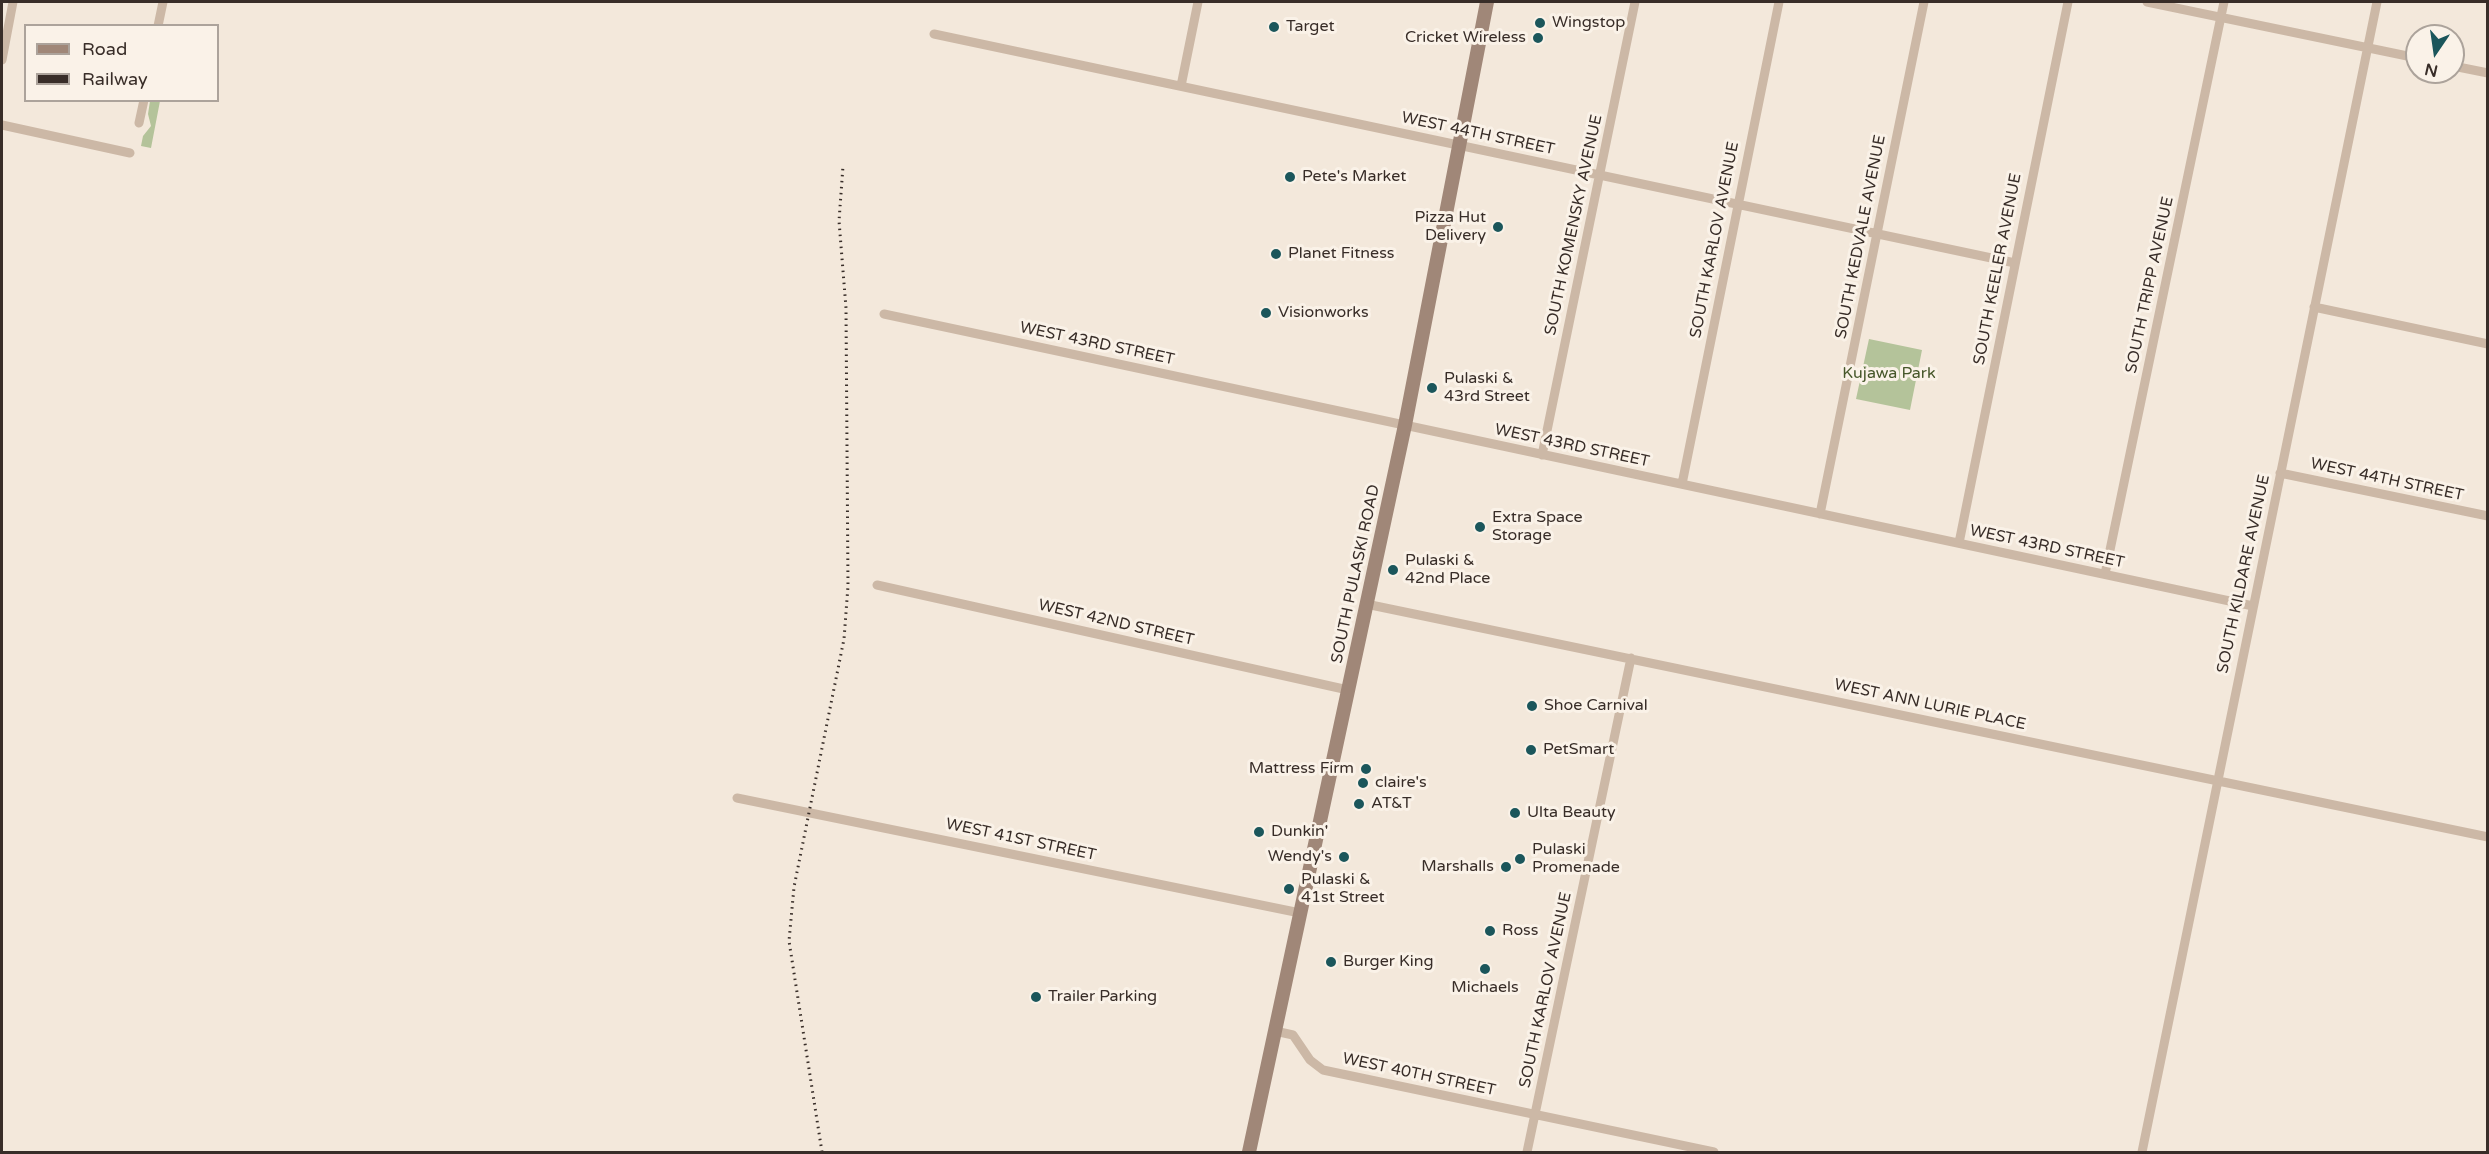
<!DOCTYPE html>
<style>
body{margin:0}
#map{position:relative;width:2489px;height:1154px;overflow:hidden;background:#f3e8db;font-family:"Varela Round",sans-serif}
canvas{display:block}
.frame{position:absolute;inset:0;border:3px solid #382d28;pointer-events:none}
.legend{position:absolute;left:24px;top:24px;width:195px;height:78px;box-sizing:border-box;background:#faf2e8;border:2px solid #aca39b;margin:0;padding:8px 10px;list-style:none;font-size:18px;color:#382d28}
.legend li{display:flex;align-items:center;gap:12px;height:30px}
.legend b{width:30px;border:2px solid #aca39b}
.north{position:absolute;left:2405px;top:24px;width:60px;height:60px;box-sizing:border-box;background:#faf2e8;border:2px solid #aca39b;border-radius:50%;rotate:193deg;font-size:16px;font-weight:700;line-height:24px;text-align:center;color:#382d28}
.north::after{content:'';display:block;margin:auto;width:21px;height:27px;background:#1b565b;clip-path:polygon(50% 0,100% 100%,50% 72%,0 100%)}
</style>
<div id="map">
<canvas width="2489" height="1154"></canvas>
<div class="frame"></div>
<ul class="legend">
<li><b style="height:8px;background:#a08778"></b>Road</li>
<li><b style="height:8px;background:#382d28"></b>Railway</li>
</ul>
<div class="north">N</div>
</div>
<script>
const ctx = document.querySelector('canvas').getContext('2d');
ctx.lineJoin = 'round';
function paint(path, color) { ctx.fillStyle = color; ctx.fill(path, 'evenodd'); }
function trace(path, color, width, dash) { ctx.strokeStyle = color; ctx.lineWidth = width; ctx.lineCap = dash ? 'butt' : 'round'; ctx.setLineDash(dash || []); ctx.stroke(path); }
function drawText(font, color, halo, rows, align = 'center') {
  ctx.font = font + ' "Varela Round",sans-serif'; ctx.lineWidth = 6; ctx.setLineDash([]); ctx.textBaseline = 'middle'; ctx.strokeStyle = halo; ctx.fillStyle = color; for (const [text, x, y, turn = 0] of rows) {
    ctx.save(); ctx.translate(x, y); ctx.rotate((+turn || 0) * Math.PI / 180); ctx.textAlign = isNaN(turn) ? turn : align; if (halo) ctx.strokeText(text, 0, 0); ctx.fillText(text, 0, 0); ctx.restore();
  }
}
paint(new Path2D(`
 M150 101H160L151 148 141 146 143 136 151 126 148 114Z
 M1869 339 1922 350 1910 410 1856 399Z`), '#b4c39a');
trace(new Path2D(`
 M2147 2 2417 58
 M158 26 163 2
 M934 34 2015 263
 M2 60 13 2
 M2453 66 2488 73
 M1181 86 1198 2
 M139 123 144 100
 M2 125 130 153
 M2314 307 2488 344
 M884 314 2253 606
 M1542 455 1635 2
 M2280 473 2488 516
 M1682 484 1779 2
 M1820 514 1924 2
 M1959 543 2068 2
 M2105 574 2224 2
 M877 585 1348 690
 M1366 604 2488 837
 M737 798 1300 913
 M1275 1031 1293 1035 1310 1060 1323 1070 1714 1152
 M1527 1152 1631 658
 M2142 1152 2377 2`), '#ccb8a6', 9);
trace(new Path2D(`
 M1249 1152 1405 425 1487 2`), '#a08778', 14);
trace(new Path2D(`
 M822 1152 789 941 794 887 844 639 848 586 846 308 839 221 843 166`), '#382d28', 3, [1.5, 4.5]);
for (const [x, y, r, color] of [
 [1540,23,6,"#1b565b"],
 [1274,27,6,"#1b565b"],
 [1538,38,6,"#1b565b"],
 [1290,177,6,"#1b565b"],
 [1498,227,6,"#1b565b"],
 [1276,254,6,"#1b565b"],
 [1266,313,6,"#1b565b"],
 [1432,388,6,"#1b565b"],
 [1480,527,6,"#1b565b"],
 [1393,570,6,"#1b565b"],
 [1532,706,6,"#1b565b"],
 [1531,750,6,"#1b565b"],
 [1366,769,6,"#1b565b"],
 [1363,783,6,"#1b565b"],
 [1359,804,6,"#1b565b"],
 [1515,813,6,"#1b565b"],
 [1259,832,6,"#1b565b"],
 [1344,857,6,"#1b565b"],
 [1520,859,6,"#1b565b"],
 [1506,867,6,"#1b565b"],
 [1289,889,6,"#1b565b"],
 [1490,931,6,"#1b565b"],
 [1331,962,6,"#1b565b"],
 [1485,969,6,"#1b565b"],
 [1036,997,6,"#1b565b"]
]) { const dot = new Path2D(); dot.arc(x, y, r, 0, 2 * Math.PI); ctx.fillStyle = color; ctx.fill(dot); trace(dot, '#faf2e8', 2); }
drawText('16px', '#382d28', '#faf2e8', [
 ["Wingstop",1552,23],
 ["Target",1286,27],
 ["Cricket Wireless",1526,38,"right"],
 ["Pete's Market",1302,177],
 ["Pizza Hut",1486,218,"right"],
 ["Delivery",1486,236,"right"],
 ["Planet Fitness",1288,254],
 ["Visionworks",1278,313],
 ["Pulaski &",1444,379],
 ["43rd Street",1444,397],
 ["Extra Space",1492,518],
 ["Storage",1492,536],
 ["Pulaski &",1405,561],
 ["42nd Place",1405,579],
 ["Shoe Carnival",1544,706],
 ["PetSmart",1543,750],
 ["Mattress Firm",1354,769,"right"],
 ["claire's",1375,783],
 ["AT&T",1371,804],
 ["Ulta Beauty",1527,813],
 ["Dunkin'",1271,832],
 ["Pulaski",1532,850],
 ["Promenade",1532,868],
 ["Wendy's",1332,857,"right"],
 ["Marshalls",1494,867,"right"],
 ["Pulaski &",1301,880],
 ["41st Street",1301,898],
 ["Ross",1502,931],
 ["Burger King",1343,962],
 ["Michaels",1485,988,"center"],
 ["Trailer Parking",1048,997]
], 'left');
drawText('16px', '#382d28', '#faf2e8', [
 ["WEST 44TH STREET",1478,134,12],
 ["SOUTH KOMENSKY AVENUE",1574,225,-78],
 ["SOUTH KEDVALE AVENUE",1861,237,-79],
 ["SOUTH KARLOV AVENUE",1715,240,-79],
 ["SOUTH KEELER AVENUE",1998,269,-79],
 ["SOUTH TRIPP AVENUE",2150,285,-78],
 ["WEST 43RD STREET",1097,344,12],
 ["WEST 43RD STREET",1572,446,12],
 ["WEST 44TH STREET",2387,480,12],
 ["WEST 43RD STREET",2047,547,12],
 ["SOUTH PULASKI ROAD",1356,574,-78],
 ["SOUTH KILDARE AVENUE",2244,574,-78],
 ["WEST 42ND STREET",1116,623,13],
 ["WEST ANN LURIE PLACE",1930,705,12],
 ["WEST 41ST STREET",1021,840,12],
 ["SOUTH KARLOV AVENUE",1546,990,-78],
 ["WEST 40TH STREET",1419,1075,12]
]);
drawText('16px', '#46572a', '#faf2e8', [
 ["Kujawa Park",1889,374]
]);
</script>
